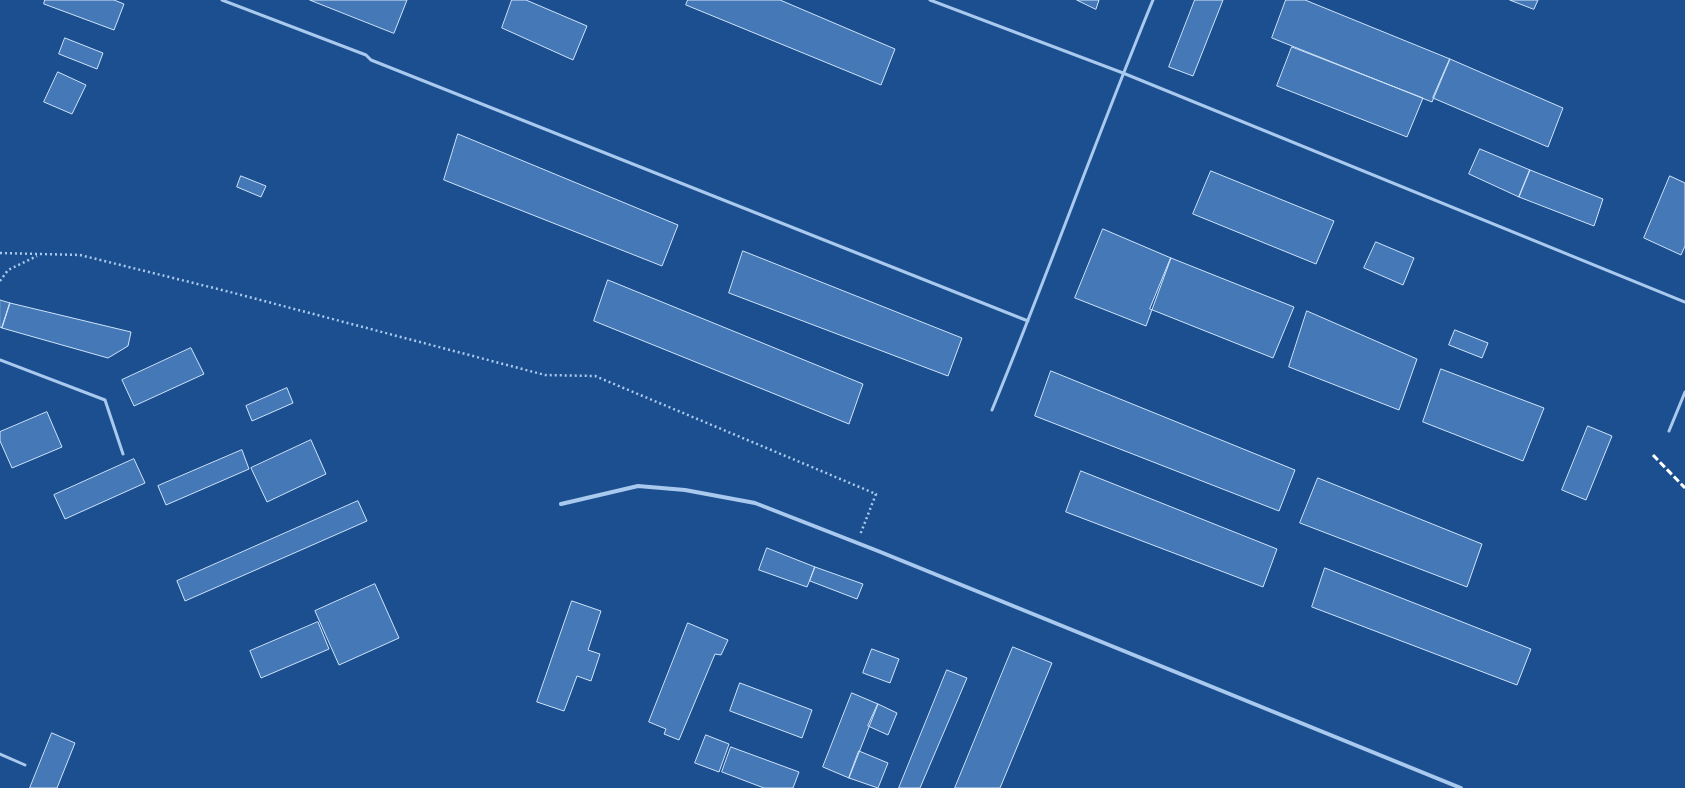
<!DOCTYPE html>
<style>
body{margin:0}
canvas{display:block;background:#1b4f8f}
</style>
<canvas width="1685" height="788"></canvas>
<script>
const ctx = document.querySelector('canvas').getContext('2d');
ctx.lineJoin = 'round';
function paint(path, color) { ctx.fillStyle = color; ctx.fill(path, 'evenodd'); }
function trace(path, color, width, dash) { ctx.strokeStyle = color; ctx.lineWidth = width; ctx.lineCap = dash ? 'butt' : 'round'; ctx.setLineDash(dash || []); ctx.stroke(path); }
const building = new Path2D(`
 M45 0H114L124 4 114 30 44 4Z
 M310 0H407L394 33Z
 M512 0H526L587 26 573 60 502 28Z
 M688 0H780L895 49 881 85 686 5Z
 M1077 0H1099L1096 9Z
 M1195 0H1223L1193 76 1169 67Z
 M1286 0H1305L1450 59 1432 102 1272 38Z
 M1510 0H1538L1534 9Z
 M65 38 103 53 97 69 59 54Z
 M1292 47 1423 98 1407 137 1277 86Z
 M1450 59 1563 108 1548 147 1433 98Z
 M58 72 86 85 72 114 44 102Z
 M458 134 678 225 662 266 444 180Z
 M1480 149 1530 170 1519 197 1469 174Z
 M1530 170 1603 199 1594 226 1519 197Z
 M1211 171 1334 221 1316 264 1193 214Z
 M241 176 266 186 261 197 237 187Z
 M1670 176 1685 183V246L1681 255 1644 238Z
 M1103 229 1171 258 1146 326 1075 298Z
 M1376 242 1414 258 1403 285 1364 268Z
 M743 251 962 338 948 376 729 293Z
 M1171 258 1294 307 1273 358 1150 309Z
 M608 280 863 384 849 424 594 321Z
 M0 300 10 303 2 328 0 327Z
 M10 303 131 332 128 346 108 358 2 328Z
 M1307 311 1417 359 1399 410 1289 367Z
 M1455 330 1488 343 1482 358 1449 345Z
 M191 348 204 374 134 406 122 380Z
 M1441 369 1544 408 1523 461 1423 422Z
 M1051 371 1295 470 1279 511 1035 416Z
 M287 388 293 403 252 421 246 406Z
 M47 412 62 447 12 468 0 441V432Z
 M1588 426 1612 436 1586 500 1562 490Z
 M311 440 326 474 267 502 251 468Z
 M242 450 249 469 166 505 158 486Z
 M134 459 145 483 65 519 54 495Z
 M1081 471 1277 549 1263 587 1066 512Z
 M1318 478 1482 544 1467 587 1300 523Z
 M358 501 367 521 185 601 177 581Z
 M767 548 815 567 807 587 759 570Z
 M815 567 863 584 857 599 810 581Z
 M1325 568 1531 649 1517 685 1312 607Z
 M375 584 399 638 339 665 315 611Z
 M572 601 601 611 588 650 600 654 591 681 577 676 564 711 537 702Z
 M318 622 329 649 261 678 250 651Z
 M688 623 728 640 721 655 715 654 679 740 664 734 666 729 649 722Z
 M1013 647 1052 663 1000 788H955Z
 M872 649 899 659 890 683 863 673Z
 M947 670 967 678 920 788H899Z
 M740 683 812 710 802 738 730 711Z
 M852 693 878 704 849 778 823 767Z
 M878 704 897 713 888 735 868 726Z
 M52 733 75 743 57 788H30Z
 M706 735 729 744 719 772 695 763Z
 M731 747 799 772 793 788H764L722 772Z
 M859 751 888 763 878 788 849 778Z`);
paint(building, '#4478b7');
trace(building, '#cfe3fa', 1);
trace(new Path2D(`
 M0 253 80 255 230 292 545 375 595 376 876 494 860 535
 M0 281 8 270 37 256`), '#a9c9ee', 2.5, [2, 3]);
trace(new Path2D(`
 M222 0 366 55 371 60 1028 321
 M930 0 1123 73 1685 302
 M0 360 105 400 123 454
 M992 410C1048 274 1097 136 1153 0
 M1669 431 1685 392
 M0 754 25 765`), '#a9c9ee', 3);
trace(new Path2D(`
 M561 504 638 486 685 490 755 503 878 551 1461 788`), '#a9c9ee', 4);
trace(new Path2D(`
 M1653 455 1685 488`), '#fff', 3, [7, 3]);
</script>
